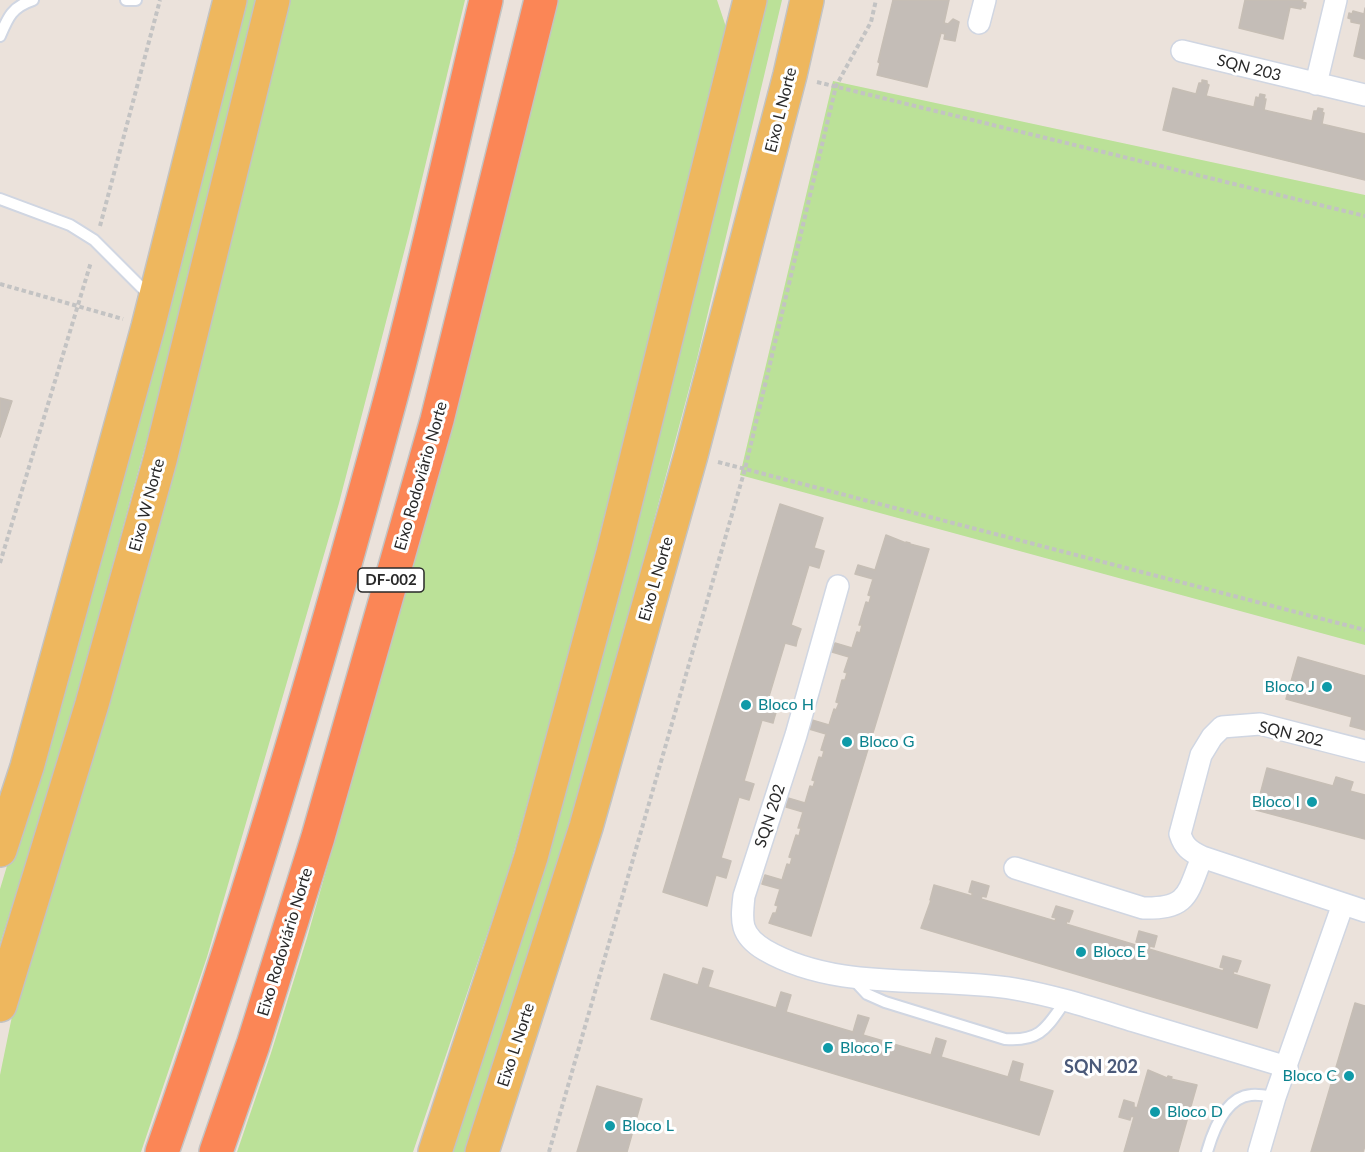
<!DOCTYPE html>
<meta charset="utf-8">
<style>
body{margin:0}
canvas{display:block;background:#ebe2db}
</style>
<canvas width="1365" height="1152"></canvas>
<script>
const ctx = document.querySelector('canvas').getContext('2d');
ctx.lineJoin = 'round';
function paint(path, color) { ctx.fillStyle = color; ctx.fill(path, 'evenodd'); }
function trace(path, color, width, dash) { ctx.strokeStyle = color; ctx.lineWidth = width; ctx.lineCap = dash ? 'butt' : 'round'; ctx.setLineDash(dash || []); ctx.stroke(path); }
function drawText(font, color, halo, rows, align = 'center') {
  ctx.font = font + ' Lato,sans-serif'; ctx.lineWidth = 6; ctx.setLineDash([]); ctx.textBaseline = 'middle'; ctx.strokeStyle = halo; ctx.fillStyle = color; for (const [text, x, y, turn = 0] of rows) {
    ctx.save(); ctx.translate(x, y); ctx.rotate((+turn || 0) * Math.PI / 180); ctx.textAlign = isNaN(turn) ? turn : align; if (halo) ctx.strokeText(text, 0, 0); ctx.fillText(text, 0, 0); ctx.restore();
  }
}
paint(new Path2D(`
 M240 0H259L168 363 67 731 0 944V889L72 651Z
 M286 0H465L409 233 339 503 207 957 141 1152H0V1075L21 972Z
 M556 0H717L726 27 629 438 508 873 413 1152H237L271 1053 307 938 452 426Z
 M764 0H782L697 359 641 569 543 915 469 1152H450Z
 M833 81 1365 195V645L740 475Z`), '#bbe198');
const building = new Path2D(`
 M893 0H949L944 23 948 24 953 19 959 22 955 41 944 39 945 34 941 33 927 87 877 75 880 63 878 62Z
 M1245 0H1303L1302 2 1306 3 1305 8 1301 7V9L1290 7 1283 39 1239 28Z
 M1365 8V59L1354 56 1361 24 1351 22V19L1348 18 1349 13 1352 14 1353 11 1364 14Z
 M1202 80 1207 81V84L1209 85 1206 96 1254 107 1256 97 1259 98 1260 94 1265 95 1264 99H1266L1264 110 1312 121 1314 111H1317L1318 108 1323 109 1322 112 1324 113 1322 124 1365 134V180L1163 130 1173 88 1196 94 1199 83H1202Z
 M0 398 12 401 0 437Z
 M780 504 823 518 814 548 824 551 819 568 809 565 791 625 801 629 797 641 796 646 785 643 767 703 778 706 774 719 773 723 762 720 744 781 754 784 753 787 749 800 739 797 721 858 731 861 726 878 716 875 707 906 663 892Z
 M886 535 906 543V542L910 543V544L929 549 811 936 769 923 773 913H776L778 906 775 905 780 889 762 884 765 875 782 880 787 864 790 865 792 858 789 857 796 835 799 836 801 828H798L803 812 786 807 788 798 805 803 810 786 813 787 815 781 812 780 819 757 822 758 824 751 821 750 826 734 809 729 812 720 829 725 834 709 836 710 839 703 836 702 842 680H845L847 673 844 672 849 657 832 652 835 643 852 648 857 632 860 633 862 625H859L866 602 869 603 871 596 868 595 873 579 855 574 858 565 875 570Z
 M1298 657 1365 676V730L1350 726 1352 717 1286 699Z
 M1267 768 1333 786 1336 777 1353 782 1350 791 1365 795V839L1256 810Z
 M972 881 989 886 986 897 982 896 981 899 1055 921 1056 918 1052 917 1056 906 1073 911 1069 922 1067 921 1066 924 1139 946 1140 943 1136 942 1139 931 1157 936 1154 947 1150 946 1149 949 1223 971 1224 968 1220 967 1223 956 1241 961 1237 972 1234 971 1233 974 1270 985 1257 1028 921 928 931 900H930L934 885 972 896V893L969 892Z
 M703 968 713 971 708 987 776 1008 781 992 791 995 786 1012 853 1032 858 1015 869 1018 863 1035 931 1055 936 1038 946 1041 941 1057 1008 1077 1013 1061 1023 1064 1019 1081 1053 1091 1039 1135 651 1019 664 974 698 985Z
 M1355 1003 1365 1006V1146L1363 1152H1311Z
 M1148 1070 1167 1078 1168 1076 1172 1077 1171 1079 1197 1085 1178 1152H1124L1134 1117 1131 1116 1130 1120 1119 1117 1124 1100 1134 1103V1107L1137 1108Z
 M597 1086 642 1099 627 1152H577Z`);
paint(building, '#c4bdb7');
trace(building, '#c6beb5', 1.5);
const lane = new Path2D(`
 M126 0H136
 M0 36C8 17 12 7 33 0
 M0 199 70 225 94 240 150 296
 M854 980 867 994 885 1002 1005 1039C1041 1042 1047 1027 1066 1000
 M1207 1152C1213 1131 1226 1097 1251 1095 1259 1094 1268 1096 1275 1097`);
const street = new Path2D(`
 M979 23 985 0
 M1182 51 1365 95
 M1316 84 1336 0
 M838 586 796 735 744 896C741 922 740 935 765 950 839 993 934 975 1015 989 1056 996 1095 1009 1134 1021 1185 1036 1236 1052 1287 1067
 M1365 751 1260 724 1222 727 1212 737 1201 755 1180 834C1184 847 1190 851 1202 857L1365 911
 M1015 868 1143 908C1188 909 1187 895 1202 857
 M1259 1152 1275 1097 1343 904`);
const primary = new Path2D(`
 M0 850 27 767 148 327 230 0
 M0 1005 92 704 160 460 273 0
 M435 1152 531 857 613 553 750 0
 M482 1152 586 827 691 455 790 75 807 0`);
const highway = new Path2D(`
 M162 1152C248 906 321 656 389 404 425 270 454 134 486 0
 M216 1152 253 1045 318 837 437 420 541 0`);
trace(lane, '#d0d6e2', 14);
trace(street, '#d0d6e2', 24);
trace(primary, '#c3c3c3', 36);
trace(highway, '#c3c3c3', 36);
trace(new Path2D(`
 M817 82 1365 216
 M100 226 160 0
 M0 284 123 319
 M718 462 1365 630
 M0 563 91 262
 M549 1152 745 469 836 86 871 22 876 0`), '#c3c3c3', 4, [4.5, 3]);
trace(lane, '#fff', 10);
trace(street, '#fff', 21);
trace(primary, '#eeb75e', 33);
trace(highway, '#fb8656', 33);
for (const [x, y, r, color] of [
 [1327,687,6,"#0f9aa8"],
 [746,705,6,"#0f9aa8"],
 [847,742,6,"#0f9aa8"],
 [1312,802,6,"#0f9aa8"],
 [1081,952,6,"#0f9aa8"],
 [828,1048,6,"#0f9aa8"],
 [1349,1076,6,"#0f9aa8"],
 [1155,1112,6,"#0f9aa8"],
 [610,1126,6,"#0f9aa8"]
]) { const dot = new Path2D(); dot.arc(x, y, r, 0, 2 * Math.PI); ctx.fillStyle = color; ctx.fill(dot); trace(dot, '#fff', 2); }
for (const [x, y, w] of [
 [391,580,66]
]) { const box = new Path2D(); box.roundRect(x - w / 2, y - 12, w, 24, 4.5); ctx.fillStyle = '#fff'; ctx.fill(box); trace(box, '#292929', 1.5); }
drawText('bold 15px', '#292929', null, [
 ["DF-002",391,580]
]);
drawText('16px', '#292929', '#fff', [
 ["SQN 203",1249,68,14],
 ["Eixo L Norte",781,110,-76],
 ["Eixo Rodoviário Norte",421,476,-74],
 ["Eixo W Norte",147,505,-75],
 ["Eixo L Norte",656,579,-74],
 ["SQN 202",1291,734,13],
 ["SQN 202",770,816,-72],
 ["Eixo Rodoviário Norte",285,942,-73],
 ["Eixo L Norte",516,1045,-72]
]);
drawText('16px', '#0d838f', '#fff', [
 ["Bloco J",1315,687,"right"],
 ["Bloco H",758,705],
 ["Bloco G",859,742],
 ["Bloco I",1300,802,"right"],
 ["Bloco E",1093,952],
 ["Bloco F",840,1048],
 ["Bloco C",1337,1076,"right"],
 ["Bloco D",1167,1112],
 ["Bloco L",622,1126]
], 'left');
drawText('bold 18px', '#4a5979', '#fff', [
 ["SQN 202",1101,1067]
]);
</script>
